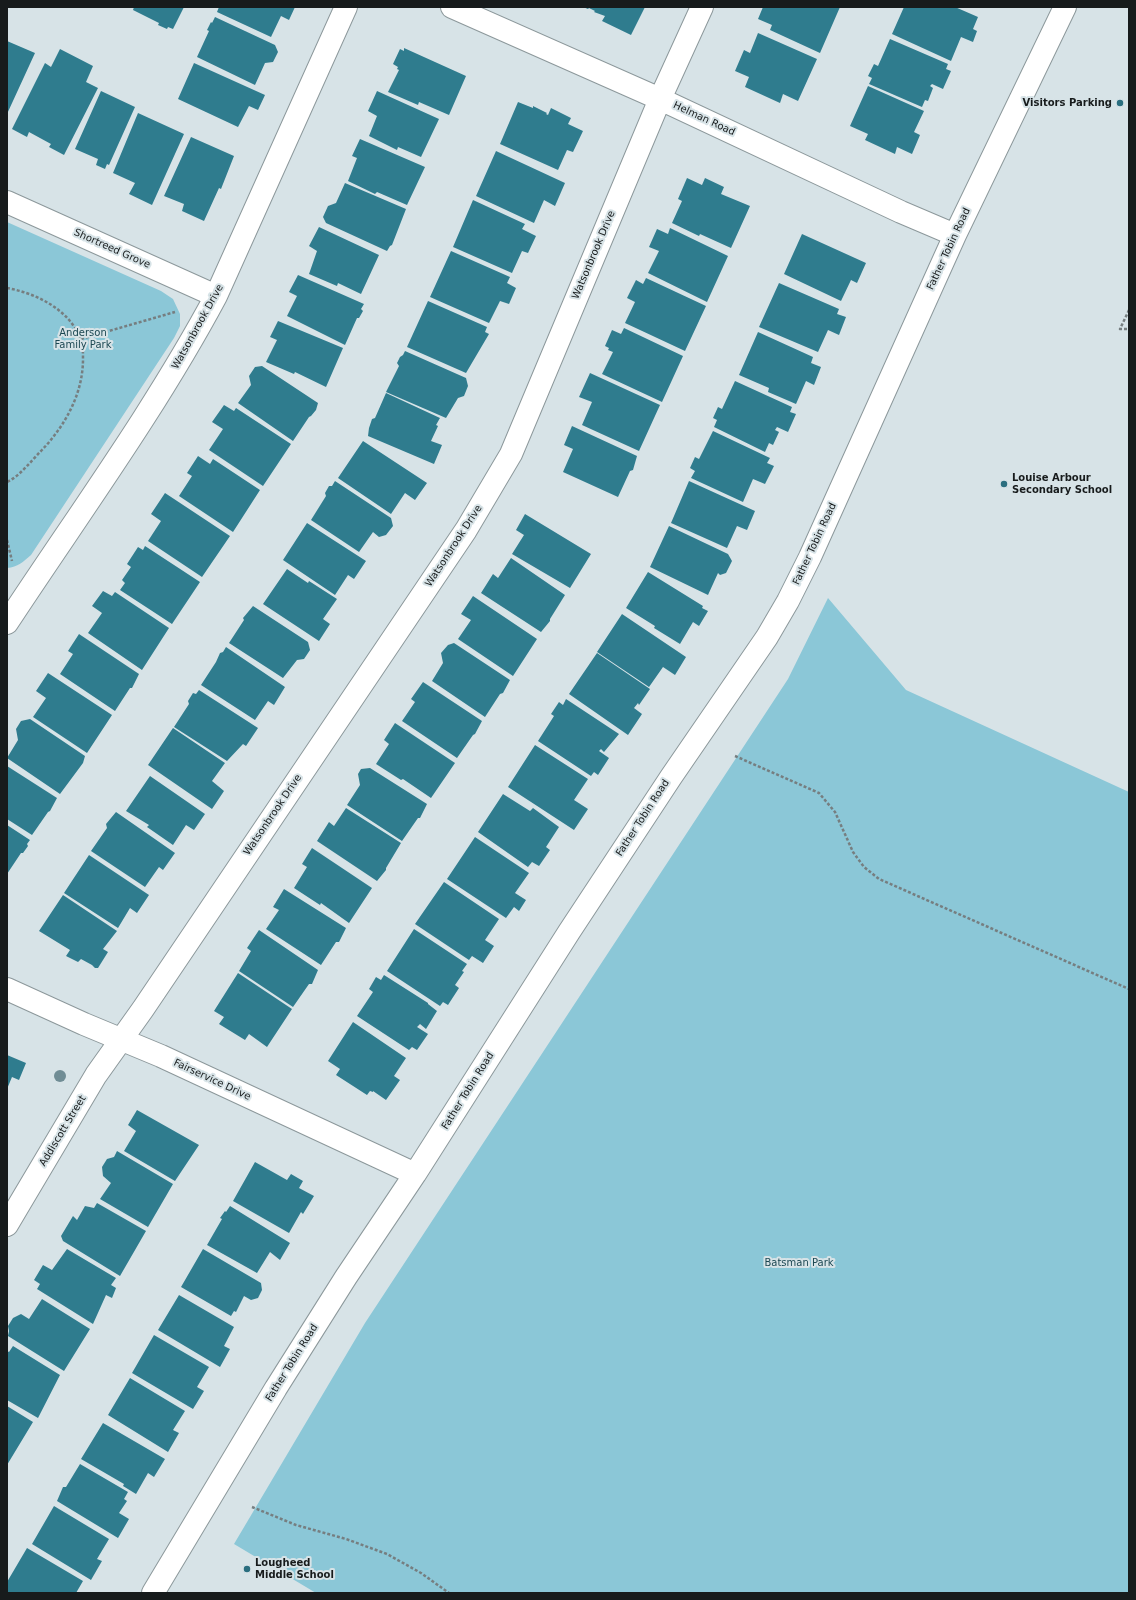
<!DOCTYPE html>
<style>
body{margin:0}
#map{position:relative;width:1136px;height:1600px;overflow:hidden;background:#d7e3e7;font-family:"DejaVu Sans",sans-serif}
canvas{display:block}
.frame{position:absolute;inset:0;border:8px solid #171b1c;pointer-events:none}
</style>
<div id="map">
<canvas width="1136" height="1600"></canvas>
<div class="frame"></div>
</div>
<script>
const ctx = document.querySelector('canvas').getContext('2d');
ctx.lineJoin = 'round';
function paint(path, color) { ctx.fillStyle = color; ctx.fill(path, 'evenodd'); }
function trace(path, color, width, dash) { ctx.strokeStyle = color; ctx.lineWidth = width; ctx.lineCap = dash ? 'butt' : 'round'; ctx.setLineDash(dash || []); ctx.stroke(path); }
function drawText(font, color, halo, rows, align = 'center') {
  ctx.font = font + ' "DejaVu Sans",sans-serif'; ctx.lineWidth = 4; ctx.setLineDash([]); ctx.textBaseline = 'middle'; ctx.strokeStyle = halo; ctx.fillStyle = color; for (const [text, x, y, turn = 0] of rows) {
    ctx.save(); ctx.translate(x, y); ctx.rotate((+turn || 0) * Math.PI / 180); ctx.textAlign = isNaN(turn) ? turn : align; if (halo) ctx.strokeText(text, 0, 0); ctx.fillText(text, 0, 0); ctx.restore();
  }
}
paint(new Path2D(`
 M7 222 161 291 173 299 180 314V326L174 338 31 555C23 562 18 567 7 568Z
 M828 598 906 690 1129 792V1593H316L234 1544 365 1323 788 679Z`), '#8bc7d7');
paint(new Path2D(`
 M134 7H184L173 29 168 27 167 29 158 25 159 23 133 10Z
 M219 7H295L289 20 281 16 271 37 217 12Z
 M583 7H645L631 35 602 21 605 16 594 12 595 11 589 8 588 9Z
 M763 7H840L820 53 770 30 772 25 758 19Z
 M904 7H955L978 17 973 29 977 31 973 42 961 37 951 61 892 34Z
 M215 17 275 45 278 52 273 62 265 63 255 85 197 57 209 31 207 30 211 22 212 23Z
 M758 33 817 59 798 101 783 94 780 103 745 87 749 77 735 71 744 50 750 53Z
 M890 39 948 64 946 69 951 71 943 89 932 84 930 86 933 88 928 101 925 100 922 107 869 84 872 78 868 76 874 64 878 66Z
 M7 41 35 53 7 114Z
 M404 48 466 76 449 115 419 102 418 105 388 92 399 70 397 69 398 67 393 64 400 49 404 51Z
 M60 49 93 66 86 82 98 88 64 155 49 147 51 144 29 132 27 137 12 129 45 63 51 67Z
 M194 63 265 95 258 110 249 106 238 127 178 99Z
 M868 86 924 111 914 132 920 135 912 154 897 147 895 154 865 140 868 134 850 126Z
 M101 91 135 107 109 165 107 164 105 169 96 165 98 159 75 149Z
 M377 91 439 119 421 157 398 147 397 150 369 136 377 116 368 111Z
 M518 102 533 108V106L547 113 546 114 548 115 551 108 571 118 568 124 583 131 573 152 567 150 558 170 500 144Z
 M138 113 184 134 152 205 129 194 135 183 113 173Z
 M191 137 234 156 221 189 219 188 204 221 182 211 184 204 164 196Z
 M360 139 425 167 407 205 377 192 375 194 348 181 357 158 352 156Z
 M496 151 565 183 555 206 544 200 534 223 476 196Z
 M687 178 702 185 705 178 724 187 721 194 750 206 731 248 700 234 699 236 672 223 682 201 678 199Z
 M345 183 406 209 392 245 390 246 387 251 326 223 323 217 328 206 336 203Z
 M473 200 525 224 522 229 536 236 528 253 522 251 512 273 453 247Z
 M319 227 379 255 361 294 338 283 337 286 309 274 317 251 309 246Z
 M670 228 728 256 707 302 648 273 659 251 649 247 657 229 668 234Z
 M802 234 866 263 857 283 851 280 841 301 784 274Z
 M451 251 510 277 507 283 516 288 509 304 500 301 489 323 430 297Z
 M298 275 364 304 361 309 363 311 359 318H357L345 345 287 316 297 296 289 292Z
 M646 278 706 306 685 351 625 323 635 302 627 298 636 280 643 284Z
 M779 283 839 309 837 314 846 317 839 335 828 330 818 352 759 327Z
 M428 301 487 327 485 332 489 334 466 373 407 347Z
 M278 321 343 348 326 387 295 372 294 374 266 362 277 340 270 337Z
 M624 328 683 356 662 402 602 374 613 352 608 350 609 348 605 346 612 330 621 334Z
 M758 332 813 357 811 363 821 367 814 385 806 381 796 404 768 392 769 388 739 375Z
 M405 351 466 378 468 386 464 396 458 398 446 418 386 392 399 366 397 363 400 357 403 355Z
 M262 366 318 403 316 410 311 416 309 417 293 441 238 403 251 385 249 376 255 367Z
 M590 373 660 405 639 451 582 425 592 402 579 397Z
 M735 381 792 407 790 412 796 414 788 432 777 427 775 430 779 432 773 445 769 443 765 452 714 427 717 420 713 418 718 407 722 409Z
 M386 393 440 418 436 425 438 426 431 441 442 445 434 464 368 436 369 428 372 419 375 418Z
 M224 405 234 411 236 408 291 444 263 486 209 450 223 429 212 422Z
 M572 426 637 456 633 470 630 471 618 497 563 472 573 449 564 445Z
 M713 431 770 458 767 463 774 466 765 484 753 479 743 502 691 478 695 471 690 468 695 457 699 459Z
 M363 441 427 483 415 500 405 493 391 514 338 478Z
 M198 456 210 464 213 459 260 490 233 532 179 496 192 476 187 473Z
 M335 481 391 518 393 526 386 535 379 537 373 532 359 552 311 520 326 496 325 493 329 486H332Z
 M689 481 755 511 747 530 737 526 727 548 671 523Z
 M165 493 230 536 202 577 148 541 161 521 151 514Z
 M525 514 591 554 570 588 512 554 524 535 516 530Z
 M307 523 366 561 354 579 348 575 335 595 283 560Z
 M669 526 728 554 732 561 726 573 720 575 718 573 708 595 650 567Z
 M145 546 200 582 172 624 120 590 125 583 122 580 131 567 127 564 138 547 143 550Z
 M511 558 565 595 550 619V621L541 632 481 593 493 574 498 578Z
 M287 569 308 583 309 581 337 599 323 619 330 624 319 641 263 604Z
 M648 572 703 606 702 608 708 611 699 626 693 622 680 644 654 628 655 626 626 608Z
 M103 591 112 596 115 592 169 628 142 670 88 633 102 613 92 606Z
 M473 596 537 639 513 676 458 639 471 620 461 614Z
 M253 606 308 642 310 650 304 659 297 660 283 678 229 643 244 620 243 618Z
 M622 614 686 657 675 675 663 667 649 687 597 652Z
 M79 634 139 674 132 688H130L115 711 60 674 73 654 68 651Z
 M454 643 510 680 503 693 500 694 485 717 432 681 443 663 441 653 448 645Z
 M226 647 285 687 274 705 268 701 255 720 201 685 216 662 220 653 223 652Z
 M597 653 650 689 639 705 638 703 634 708 642 714 628 735 569 694Z
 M48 673 112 715 87 753 33 717 46 698 36 691Z
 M423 682 482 721 475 734 473 735 457 758 402 721 415 702 411 699Z
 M199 690 258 728 246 746 243 744 227 761 174 727 189 704 188 701 193 693 196 694Z
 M566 699 619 734 604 752 601 749 599 751 609 758 598 775 594 772 591 776 538 741 554 716 551 714 559 702 563 705Z
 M30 719 85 756 83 763 60 794 7 758 18 740 16 729 21 721Z
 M395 723 455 763 431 798 403 779 401 780 376 764 389 744 384 740Z
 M173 728 225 763 212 781 224 791 212 809 148 765Z
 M535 745 588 779 574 800 588 809 574 830 508 787Z
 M7 766 57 798 50 811 48 812 32 835 7 819Z
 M370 768 427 804 420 818H418L402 841 347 805 360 785 358 774 361 769Z
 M150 776 205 814 194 830 186 825 173 845 147 827 149 825 126 811Z
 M503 794 530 811 533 808 559 827 546 847 550 850 539 866 532 862 528 867 478 832Z
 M346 808 401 843 386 868V870L377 881 317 841 329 822 334 826Z
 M116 812 175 853 163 870 159 867 145 887 91 851 107 828 106 824Z
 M7 825 30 840 27 844 28 846 23 853H21L7 874Z
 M475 837 529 873 515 893 526 900 519 911 514 907 506 918 447 879Z
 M312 848 372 888 349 923 321 903 320 905 294 888 307 867 302 864Z
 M89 855 149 895 137 913 130 908 118 928 64 893Z
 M444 882 499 919 485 940 494 946 483 963 472 956 469 960 415 924Z
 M284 889 346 928 339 942H336L321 965 266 929 279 910 273 907Z
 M63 895 117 931 103 949 108 952 98 968H95L92 965 81 959 78 962 66 956 70 950 39 931Z
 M414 929 467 964 462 971 464 972 455 985 459 988 448 1005 443 1002 440 1006 387 971Z
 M259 930 318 970 312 984H309L293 1007 239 971 251 951 247 948Z
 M238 973 292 1009 267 1047 249 1034 245 1040 219 1024 224 1017 214 1011Z
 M384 975 428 1003V1004L437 1011 426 1029 420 1024 417 1027 428 1034 417 1050 412 1047 409 1050 357 1016 373 992 369 989 376 977 381 980Z
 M353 1022 406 1058 394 1076 400 1080 386 1100 373 1091V1092L370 1091 367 1095 336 1075 340 1069 328 1061Z
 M7 1055 26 1063 19 1080 12 1077 7 1089Z
 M137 1110 199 1145 175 1181 124 1151 136 1131 128 1125Z
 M117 1151 173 1184 148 1227 100 1199 111 1183 103 1176 102 1167 107 1159 114 1157Z
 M255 1162 287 1180 291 1174 303 1181 299 1188 314 1196 303 1214 301 1212 289 1233 233 1201Z
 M97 1203 146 1231 120 1276 63 1241 61 1236 73 1216 77 1220 85 1206 94 1208Z
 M230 1206 290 1243 280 1260 270 1252 257 1273 207 1245 222 1219 220 1218 225 1211 226 1212Z
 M67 1249 116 1278 111 1285 116 1288 112 1298 106 1295 93 1324 37 1289 40 1284 34 1280 43 1265 52 1270Z
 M203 1249 261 1283 262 1290 258 1298 251 1300 244 1296 236 1312 234 1311 231 1316 181 1287Z
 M179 1295 234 1327 224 1346 230 1349 220 1367 158 1330Z
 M42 1299 90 1329 64 1371 8 1336 9 1331 8 1326 13 1318 21 1314 29 1319Z
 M154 1335 209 1367 197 1387 204 1391 193 1409 132 1373Z
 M13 1346 60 1375 38 1418 7 1400V1351L9 1352Z
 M130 1378 185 1411 173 1430 179 1433 168 1452 108 1415Z
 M7 1406 33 1422 7 1465Z
 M103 1423 165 1459 154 1477 148 1473 136 1494 123 1486 124 1484 81 1459Z
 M80 1464 128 1492 124 1499 127 1501 119 1513 129 1519 118 1538 57 1501 63 1487H66Z
 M54 1506 109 1539 97 1559 102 1561 91 1580 32 1544Z
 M27 1548 83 1581 76 1593H7V1582Z`), '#2f7c8e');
const minor = new Path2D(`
 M452 7 660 99 901 212 955 235
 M7 202 216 296
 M7 623C78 515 155 410 216 296L346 7
 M7 989 84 1024 161 1056 415 1174
 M7 1225 96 1075 143 1009 466 530 511 454 660 99 702 7
 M153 1593 276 1388 346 1277 415 1174 569 932 671 777 767 637 788 601 810 557 955 235 1065 7`);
trace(minor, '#8c989b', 24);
trace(new Path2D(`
 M7 288C35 293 69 309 80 338 83 344 83 352 83 359 83 394 65 426 41 451 31 461 20 476 7 482
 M1129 310 1120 329H1129
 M81 339 175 312
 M7 540 12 561
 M735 756 819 793 835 812 853 852 864 867 879 879 1129 989
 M252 1507 296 1525 346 1539 387 1554 421 1573 449 1593`), '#767e80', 2.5, [3, 2]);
trace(minor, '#fff', 22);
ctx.fillStyle = '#708d95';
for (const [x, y] of [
 [60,1076]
]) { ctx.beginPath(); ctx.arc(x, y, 6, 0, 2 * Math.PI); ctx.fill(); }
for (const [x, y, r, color] of [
 [1120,103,4,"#2a6e7f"],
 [1004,484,4,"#2a6e7f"],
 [247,1569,4,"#2a6e7f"]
]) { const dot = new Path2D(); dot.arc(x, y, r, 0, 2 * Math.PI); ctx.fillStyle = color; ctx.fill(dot); trace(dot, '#d7e3e7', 1.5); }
drawText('bold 10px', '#171b1c', '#d7e3e7', [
 ["Visitors Parking",1112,103,"right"],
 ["Louise Arbour",1012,478],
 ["Secondary School",1012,490],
 ["Lougheed",255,1563],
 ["Middle School",255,1575]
], 'left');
drawText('10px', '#171b1c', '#d7e3e7', [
 ["Helman Road",704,119,25],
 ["Shortreed Grove",112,249,24],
 ["Father Tobin Road",949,249,-65],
 ["Watsonbrook Drive",594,255,-67],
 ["Watsonbrook Drive",198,327,-61],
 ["Father Tobin Road",815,544,-65],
 ["Watsonbrook Drive",454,546,-57],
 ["Watsonbrook Drive",273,815,-56],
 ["Father Tobin Road",643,818,-57],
 ["Fairservice Drive",212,1080,25],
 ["Father Tobin Road",468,1091,-58],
 ["Addiscott Street",63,1131,-59],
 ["Father Tobin Road",292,1363,-58]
]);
drawText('10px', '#1b4752', '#d7e3e7', [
 ["Anderson",83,333],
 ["Family Park",83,345],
 ["Batsman Park",799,1263]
]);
</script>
